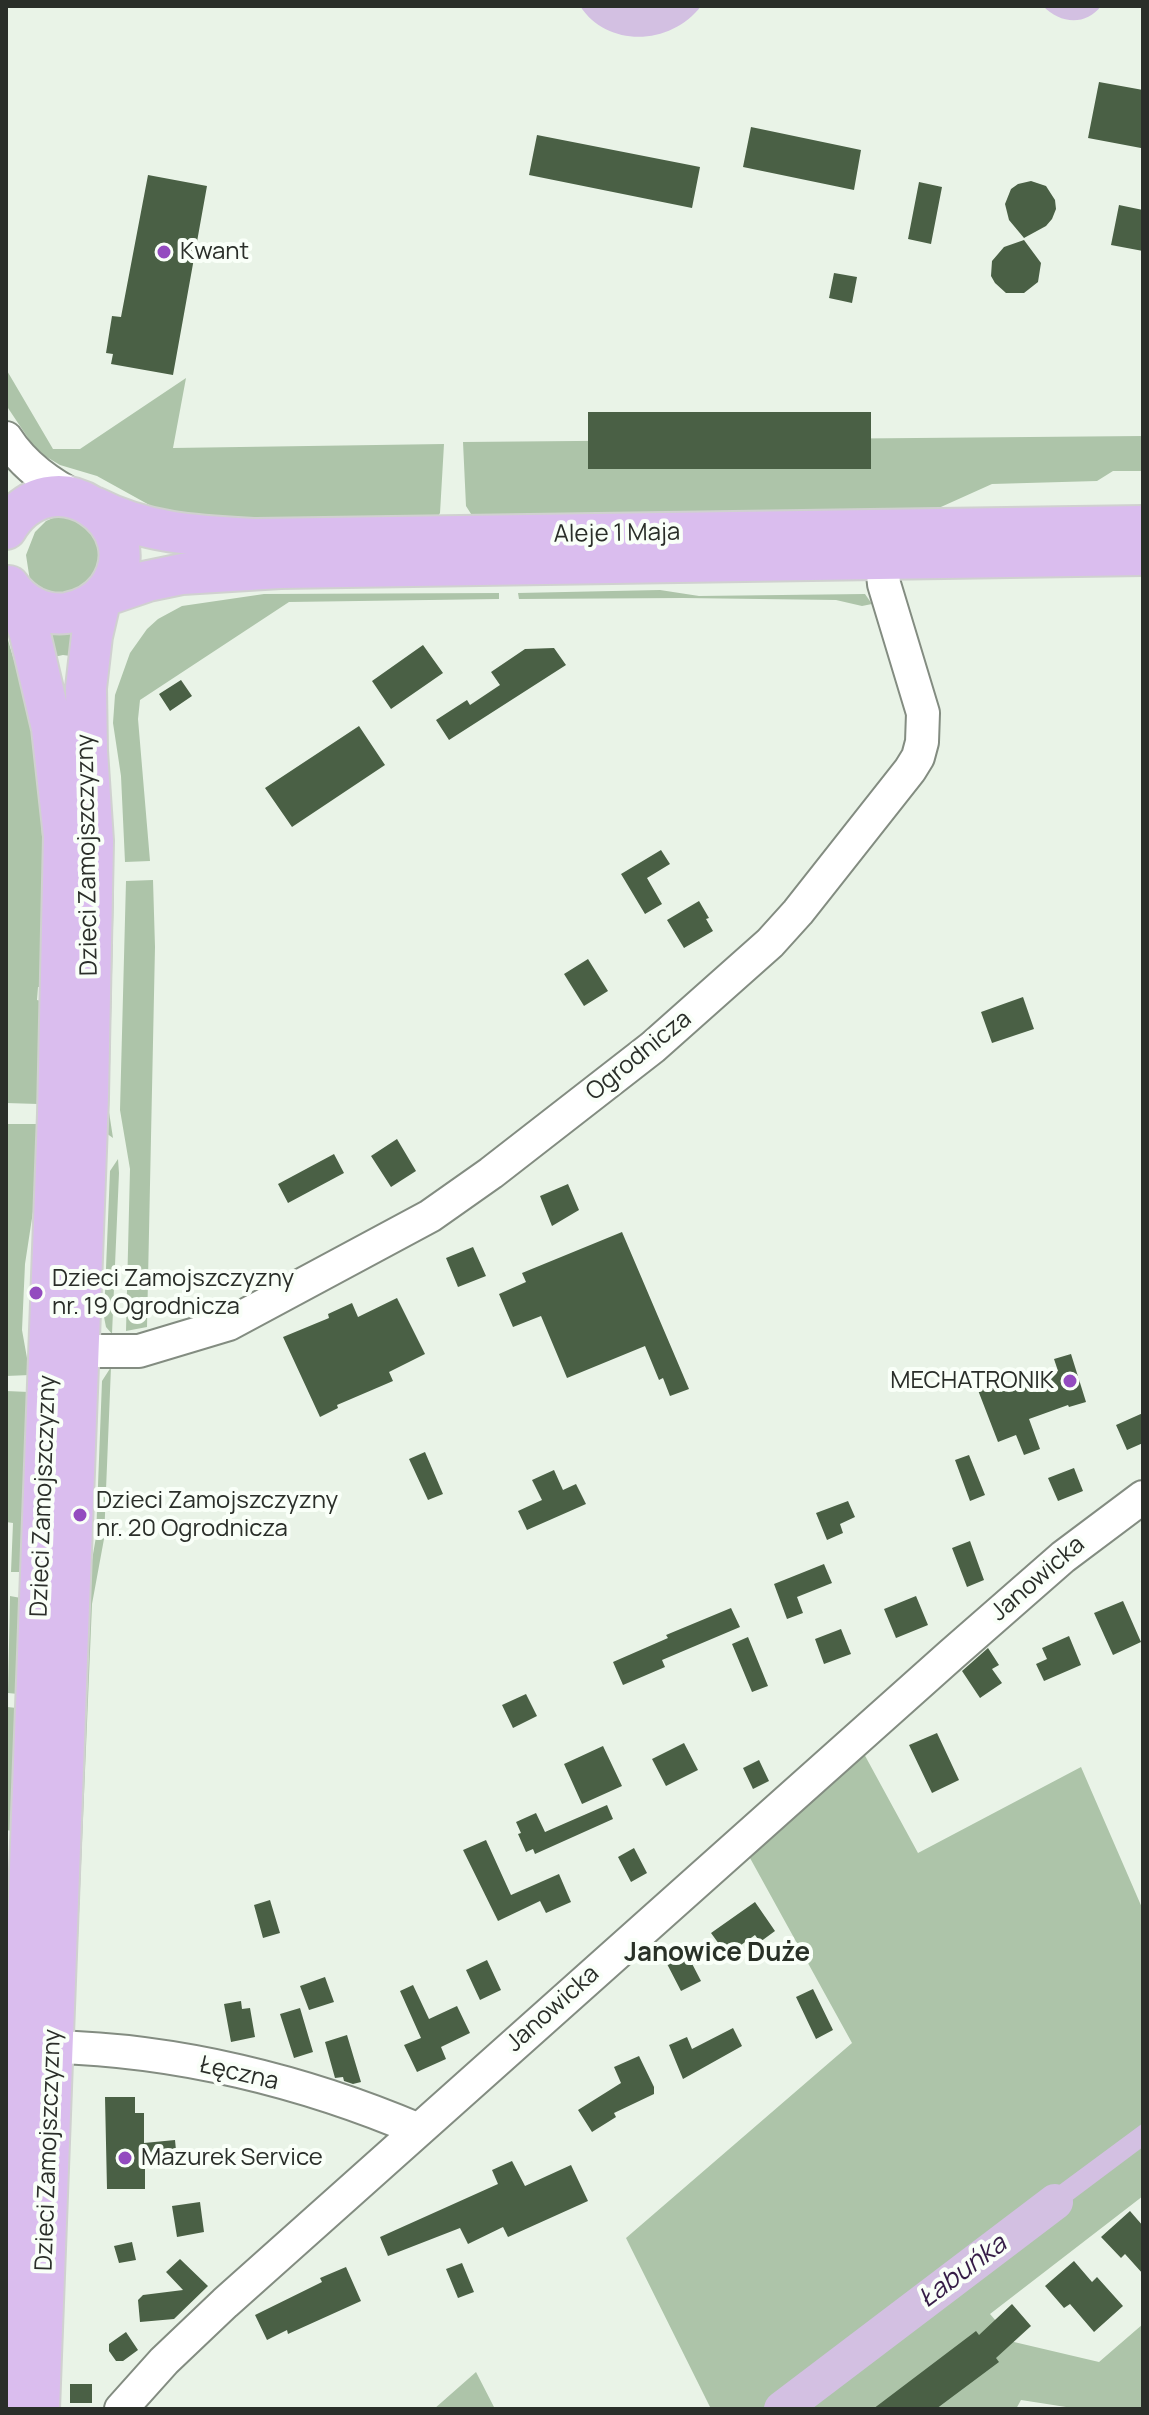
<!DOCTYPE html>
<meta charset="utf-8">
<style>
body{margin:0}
#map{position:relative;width:1149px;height:2415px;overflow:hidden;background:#e9f3e7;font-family:Manrope,sans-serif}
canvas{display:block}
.frame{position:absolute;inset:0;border:8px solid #2a2e29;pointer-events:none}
</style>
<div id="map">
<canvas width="1149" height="2415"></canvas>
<div class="frame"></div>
</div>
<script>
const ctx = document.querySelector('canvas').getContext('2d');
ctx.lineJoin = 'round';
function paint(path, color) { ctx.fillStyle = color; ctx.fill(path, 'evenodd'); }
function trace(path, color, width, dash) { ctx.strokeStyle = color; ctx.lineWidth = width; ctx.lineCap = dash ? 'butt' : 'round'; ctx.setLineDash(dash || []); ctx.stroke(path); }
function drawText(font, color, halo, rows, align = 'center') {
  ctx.font = font + ' Manrope,sans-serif'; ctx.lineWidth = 8; ctx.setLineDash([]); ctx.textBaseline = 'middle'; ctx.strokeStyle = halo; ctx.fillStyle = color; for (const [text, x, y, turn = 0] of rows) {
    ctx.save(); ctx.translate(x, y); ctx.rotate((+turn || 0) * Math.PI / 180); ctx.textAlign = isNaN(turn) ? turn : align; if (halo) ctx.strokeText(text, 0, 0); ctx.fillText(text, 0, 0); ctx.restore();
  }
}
paint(new Path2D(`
 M6 369 53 449H80L186 378 173 448 444 444 440 513 437 518 263 526 171 512 153 507 97 476 60 465 45 456 32 444 6 405Z
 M1143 436V471H1113L1097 481 992 484 932 511 473 517 466 506 463 442Z
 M60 515 97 528 102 581 50 600 30 581 26 555 35 532 46 521Z
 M660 590 699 596 865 594 872 604 862 606 836 600 683 598 519 599 518 593Z
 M499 593V599L289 602 140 700 138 719 150 861 125 862 121 776 113 723 115 695 130 653 147 629 158 619 182 606 264 594Z
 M43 618 73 620 78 657 63 655 49 658Z
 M6 633C17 671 29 708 34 747 46 826 43 907 41 987H38L37 1000 41 1001 38 1104 6 1103Z
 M153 880 155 947 147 1327 126 1331 130 1169 120 1110 126 881Z
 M114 884 109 1112 113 1138 106 1133 111 886Z
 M6 1124H38L36 1192 25 1264 22 1330 30 1375 6 1376Z
 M118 1159 119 1173 112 1334 106 1327 104 1317 110 1171Z
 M111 1367 104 1539 92 1604 74 2033 71 2030 83 1612 96 1537 102 1381Z
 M6 1391 29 1392 22 1572H11L13 1523 6 1522Z
 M10 1596 21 1598 18 1694 8 1693Z
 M7 1707 17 1708 12 1831 6 1830Z
 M863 1752 918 1853 1081 1767 1143 1910V2196L990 2314 1014 2342 1099 2362 1143 2324V2409H1079L1021 2400 1016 2409H711L626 2238 852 2043 750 1858Z
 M476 2372 495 2409H434Z`), '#adc4a9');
paint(new Path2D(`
 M580 6H701C672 45 608 49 580 6Z
 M1043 6H1101C1086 26 1060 24 1043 6Z
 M1143 2123V2147L1067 2204 1055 2218 1023 2239 1009 2222Z`), '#d3c0e2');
trace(new Path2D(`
 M782 2409 1055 2202`), '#d3c0e2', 36);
paint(new Path2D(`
 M1099 82 1143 90 1141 148 1088 138Z
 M751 127 861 150 854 190 743 167Z
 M537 135 700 167 692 208 529 175Z
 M148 175 207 186 173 375 111 364 113 354 106 353 112 316 121 317Z
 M1031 181 1046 186 1055 200 1056 209 1052 219 1046 226 1024 238 1009 220 1005 204 1011 189 1018 184Z
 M919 182 942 187 931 244 908 239Z
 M1119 205 1143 210V251L1111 245Z
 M1024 240 1041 263 1038 282 1024 293H1006L995 283 991 276 992 261 1004 247Z
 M834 273 857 277 852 303 829 298Z
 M588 412H871V469H588Z
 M423 645 443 673 391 709 372 681Z
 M554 648 566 665 449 740 436 720 467 700 470 705 500 685 491 672 525 649Z
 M181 680 192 696 170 711 159 694Z
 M359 726 385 765 292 827 265 788Z
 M661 850 670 864 647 878 662 904 645 914 621 874Z
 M699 901 709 918 706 919 713 931 684 948 667 920Z
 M588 959 608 991 584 1006 564 974Z
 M1023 997 1034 1029 992 1043 981 1012Z
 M397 1139 416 1171 391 1187 371 1156Z
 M334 1154 344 1173 288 1203 278 1184Z
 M568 1184 579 1210 552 1226 540 1196Z
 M622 1232 689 1389 670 1396 663 1378 659 1380 645 1346 567 1378 541 1316 513 1327 499 1294 526 1282 522 1273Z
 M473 1247 486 1276 458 1287 446 1258Z
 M397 1298 425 1354 389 1372 393 1381 337 1405 338 1408 320 1417 283 1337 329 1318 328 1314 352 1303 358 1317Z
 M1071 1354 1086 1402 1069 1407 1068 1405 1029 1419 1040 1449 1024 1455 1016 1435 998 1442 976 1385 995 1377 1001 1392 1058 1371 1054 1359Z
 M1143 1413V1443L1127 1450 1116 1425Z
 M425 1452 443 1494 428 1500 409 1459Z
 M969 1455 985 1495 970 1501 955 1460Z
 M1074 1468 1083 1491 1058 1501 1048 1478Z
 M554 1470 563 1490 576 1484 586 1504 527 1530 518 1511 542 1500 532 1480Z
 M848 1501 855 1517 840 1524 843 1533 827 1540 816 1513Z
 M970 1541 984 1580 967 1587 952 1548Z
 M824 1564 832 1583 797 1597 803 1613 787 1619 774 1584Z
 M916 1596 928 1625 896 1638 884 1609Z
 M1123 1601 1141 1642 1113 1655 1094 1613Z
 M731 1608 740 1627 662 1660 665 1667 623 1685 613 1662 668 1638 666 1635Z
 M841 1629 851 1654 824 1664 815 1639Z
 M1069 1636 1081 1665 1044 1681 1036 1664 1047 1659 1042 1648Z
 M748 1637 768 1686 752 1692 732 1644Z
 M988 1648 999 1665 992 1669 1002 1683 980 1698 962 1671Z
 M526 1694 537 1716 513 1728 502 1705Z
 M937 1733 959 1780 932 1793 909 1745Z
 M684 1743 698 1770 666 1786 652 1759Z
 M603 1746 622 1786 582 1804 564 1764Z
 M759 1760 769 1781 753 1789 743 1768Z
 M607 1805 613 1819 535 1854 533 1849 526 1852 518 1834 521 1833 516 1822 536 1813 545 1832Z
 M486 1840 511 1895 559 1874 571 1902 546 1913 540 1901 498 1921 463 1850Z
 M634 1848 647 1873 631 1882 618 1857Z
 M270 1900 280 1933 263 1938 254 1905Z
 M755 1902 775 1931 760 1942 755 1935 727 1955 711 1933Z
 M686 1952 701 1981 681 1991 666 1962Z
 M487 1960 501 1990 480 2000 466 1970Z
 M325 1977 334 2002 309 2010 300 1986Z
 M413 1985 429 2019 457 2006 470 2033 441 2047 446 2059 417 2072 404 2045 421 2038 400 1991Z
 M813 1989 833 2030 816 2039 796 1997Z
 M241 2001 242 2009 250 2008 255 2037 231 2042 224 2004Z
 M300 2008 313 2052 294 2058 280 2014Z
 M733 2028 742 2046 683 2079 669 2045 687 2037 692 2049Z
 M347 2035 361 2082 353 2084 344 2081 343 2077 335 2078 325 2042Z
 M639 2056 654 2087V2094L614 2113 616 2117 592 2132 578 2110 621 2083 614 2067Z
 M105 2097H135V2113H144V2143L175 2140 177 2161 145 2164V2189H107Z
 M512 2161 525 2186 571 2165 588 2201 508 2237 503 2227 468 2244 460 2228 388 2256 380 2237 498 2184 492 2170Z
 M200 2202 204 2232 177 2237 172 2206Z
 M1130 2211 1143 2226V2274L1125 2254 1121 2258 1101 2237Z
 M132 2242 136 2260 119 2263 114 2246Z
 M180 2259 208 2286 174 2319 140 2322 138 2300 143 2295 183 2290 166 2272Z
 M1074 2261 1092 2282 1097 2277 1123 2306 1094 2332 1070 2304 1064 2308 1045 2286Z
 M462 2263 474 2292 458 2298 446 2269Z
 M346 2267 361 2301 288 2334 287 2330 267 2340 255 2315 322 2282 320 2278Z
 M1012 2304 1031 2326 996 2358 999 2362 936 2409H873L976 2331 979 2335Z
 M126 2332 138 2350 123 2361H116L109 2351V2344Z
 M70 2384H92V2403H70Z`), '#4a6045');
const minor = new Path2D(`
 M6 438C24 466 50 484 79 499
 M80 1351H139L229 1324 430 1216 491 1173 653 1047 770 943 798 912 910 770 918 757 922 742 923 713 884 584 879 535
 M53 2047C177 2050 304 2081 419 2130
 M121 2409 164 2361 225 2303 951 1655 1063 1557 1143 1497`);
const major = new Path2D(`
 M96 508C146 534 201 536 256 539L1143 526
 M6 529C51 453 154 524 108 589 98 602 84 610 67 613 44 616 22 605 9 586
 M10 2409 58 1114 64 836 52 728 29 630 12 590
 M39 2409 88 1097 93 841 87 751 86 688 92 636 101 597 148 581 182 574 280 568 1143 555`);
trace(minor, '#838c81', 36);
trace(major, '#d0d1d0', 44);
trace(minor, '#fff', 32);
trace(major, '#dabdee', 40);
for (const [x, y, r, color] of [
 [164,252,8,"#934bbf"],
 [36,1293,8,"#934bbf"],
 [1070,1381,8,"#934bbf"],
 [80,1515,8,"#934bbf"],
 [125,2158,8,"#934bbf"]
]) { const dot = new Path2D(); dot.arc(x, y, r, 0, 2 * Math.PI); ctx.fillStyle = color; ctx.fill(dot); trace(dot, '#f9fff8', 3); }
drawText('24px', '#2a2e29', '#f9fff8', [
 ["Kwant",180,252],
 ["Dzieci Zamojszczyzny",52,1279],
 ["nr. 19 Ogrodnicza",52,1307],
 ["MECHATRONIK",1054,1381,"right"],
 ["Dzieci Zamojszczyzny",96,1501],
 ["nr. 20 Ogrodnicza",96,1529],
 ["Mazurek Service",141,2158]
], 'left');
drawText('24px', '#2a2e29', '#f9fff8', [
 ["Aleje 1 Maja",617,534,-1],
 ["Dzieci Zamojszczyzny",88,855,-91],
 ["Ogrodnicza",639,1056,-39],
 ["Dzieci Zamojszczyzny",44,1496,-88],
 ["Janowicka",1038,1579,-41],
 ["Janowicka",553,2009,-42],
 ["Łęczna",239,2074,13],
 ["Dzieci Zamojszczyzny",49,2150,-88]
]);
drawText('bold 26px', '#293127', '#f9fff8', [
 ["Janowice Duże",717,1954]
]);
drawText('italic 26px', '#361d47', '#f9fff8', [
 ["Łabuńka",963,2272,-37]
]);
</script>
